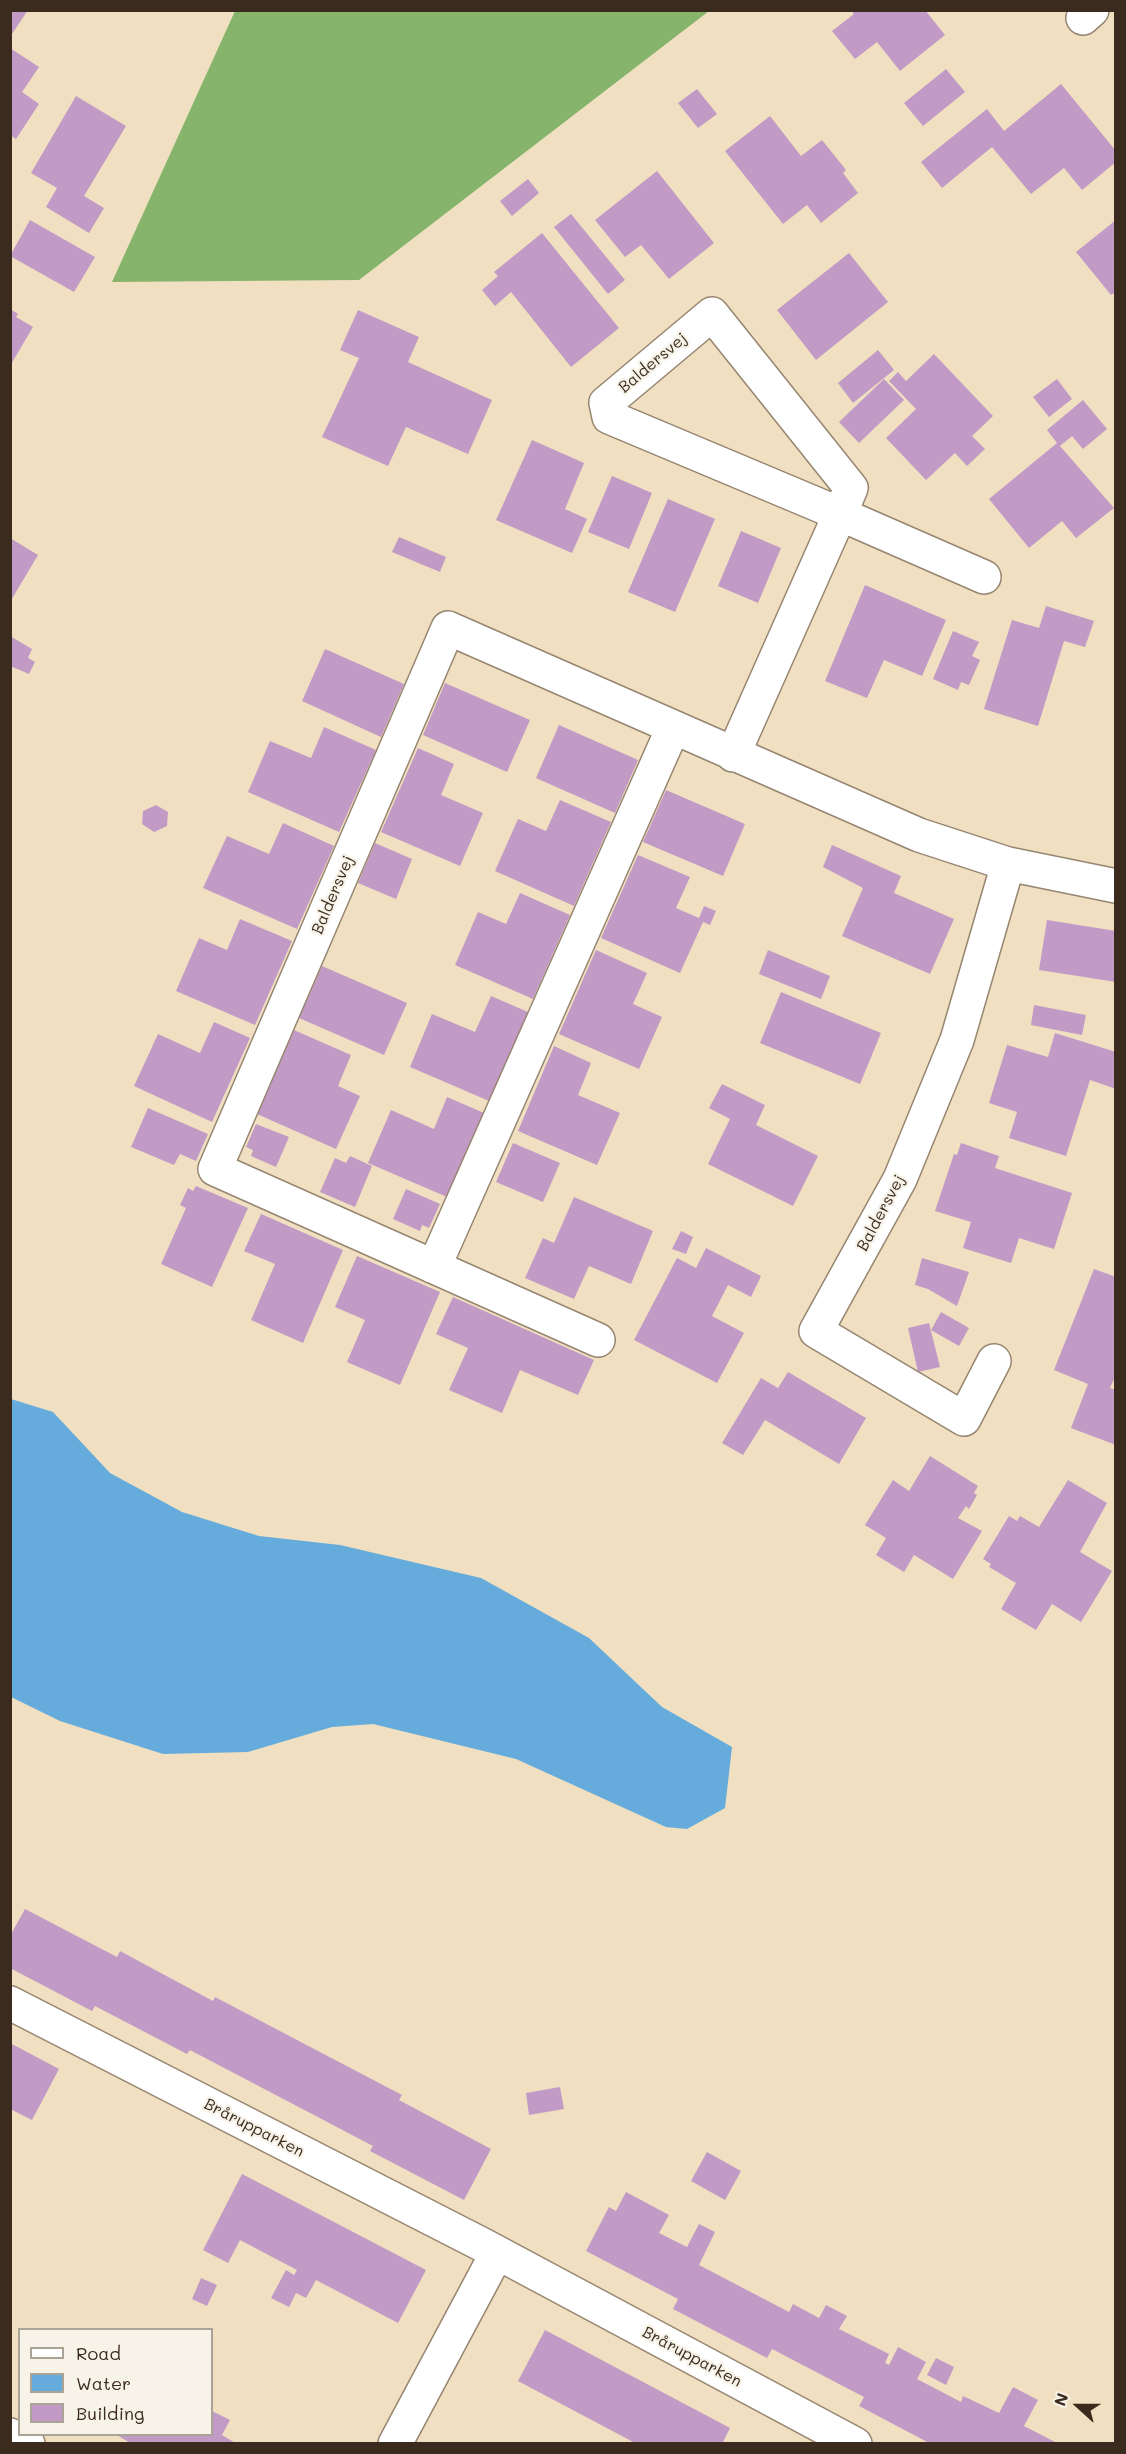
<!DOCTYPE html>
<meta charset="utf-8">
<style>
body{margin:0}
#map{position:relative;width:1126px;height:2454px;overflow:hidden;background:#f0e0c1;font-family:Mali,sans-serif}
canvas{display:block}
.frame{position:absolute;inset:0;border:12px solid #3b2a1e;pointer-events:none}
.legend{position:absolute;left:18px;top:2328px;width:195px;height:108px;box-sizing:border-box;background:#f7f3e8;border:2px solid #aca397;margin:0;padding:8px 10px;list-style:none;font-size:18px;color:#3b2a1e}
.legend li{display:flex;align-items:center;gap:12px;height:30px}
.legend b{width:30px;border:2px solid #aca397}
.north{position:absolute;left:1048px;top:2376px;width:60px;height:60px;-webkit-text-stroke:4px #f7f3e8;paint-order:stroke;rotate:291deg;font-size:16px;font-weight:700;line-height:24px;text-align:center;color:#3b2a1e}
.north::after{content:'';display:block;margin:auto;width:21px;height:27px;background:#3b2a1e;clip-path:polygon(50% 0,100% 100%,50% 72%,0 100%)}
</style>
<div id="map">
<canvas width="1126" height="2454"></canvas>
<div class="frame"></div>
<ul class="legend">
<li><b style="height:8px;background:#fff"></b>Road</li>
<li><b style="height:16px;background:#65abdb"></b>Water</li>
<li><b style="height:16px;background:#c19ac5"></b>Building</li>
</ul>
<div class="north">N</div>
</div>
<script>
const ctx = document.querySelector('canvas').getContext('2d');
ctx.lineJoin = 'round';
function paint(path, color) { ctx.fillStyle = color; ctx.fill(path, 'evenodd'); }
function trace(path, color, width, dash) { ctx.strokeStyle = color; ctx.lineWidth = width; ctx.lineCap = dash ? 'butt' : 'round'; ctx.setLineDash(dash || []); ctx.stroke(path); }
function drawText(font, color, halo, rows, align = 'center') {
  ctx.font = font + ' Mali,sans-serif'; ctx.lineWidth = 4.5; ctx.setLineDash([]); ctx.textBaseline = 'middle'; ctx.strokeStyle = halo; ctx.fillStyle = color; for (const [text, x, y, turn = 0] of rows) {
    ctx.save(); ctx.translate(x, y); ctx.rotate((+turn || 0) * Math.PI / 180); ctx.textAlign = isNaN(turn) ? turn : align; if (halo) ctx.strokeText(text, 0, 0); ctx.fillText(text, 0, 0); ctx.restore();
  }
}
paint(new Path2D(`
 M235 11V10L709 11 359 280 112 282Z`), '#87b46c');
paint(new Path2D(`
 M11 1399 53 1412 110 1473 182 1512 259 1536 340 1545 481 1578 589 1638 662 1707 732 1747 725 1808 687 1829 666 1827 516 1759 373 1724 332 1727 248 1752 163 1754 60 1721 11 1697Z`), '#65abdb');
paint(new Path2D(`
 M10 10H28L10 37Z
 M851 10H925L945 35 900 71 877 42 855 59 832 31 854 14Z
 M10 48 39 67 22 92 39 104 16 139 10 135Z
 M946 69 965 92 923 126 904 103Z
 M1061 84 1116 151V162L1082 190 1064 168 1031 194 992 147 942 188 921 162 987 109 1004 131Z
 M697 89 717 114 698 128 678 103Z
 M76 96 126 126 84 196 104 208 89 233 46 207 57 188 31 173Z
 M770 116 801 156 822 140 846 170 843 173 858 193 821 223 807 205 783 224 725 151Z
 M657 171 714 243 669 279 641 245 625 257 595 220Z
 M528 179 539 193 512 216 500 201Z
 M571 214 625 280 608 294 554 227Z
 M30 220 95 257 74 292 10 256Z
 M1116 220V292L1111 295 1076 252Z
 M542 233 619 328 571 367 511 292 495 306 482 290 498 276 494 272Z
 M849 253 888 302 816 360 777 310Z
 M10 309 18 314 16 317 33 327 10 366Z
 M358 310 419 337 408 362 492 400 468 454 406 427 388 466 322 437 359 358 340 350Z
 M878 350 894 370 853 403 838 383Z
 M934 354 993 416 972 436 985 449 967 466 955 453 926 480 886 438 916 409 889 381 898 372 906 381Z
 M884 379 904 400 859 443 839 422Z
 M1057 379 1072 399 1049 417 1033 397Z
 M1083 400 1107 429 1083 449 1072 436 1060 446 1114 508 1076 538 1062 521 1029 548 989 499 1057 443 1047 430Z
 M532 440 584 463 565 509 587 519 572 553 496 520Z
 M612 476 652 493 629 549 588 532Z
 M668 499 715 519 675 612 628 592Z
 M741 531 781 548 758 603 718 586Z
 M399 537 446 557 440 572 392 552Z
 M10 538 38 555 10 602Z
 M865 585 946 620 922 676 884 660 867 698 825 681Z
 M1046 606 1094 621 1085 647 1064 641 1038 726 984 709 1012 620 1039 628Z
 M953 631 979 642 972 656 980 660 969 685 961 682 958 690 933 679Z
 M10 636 32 649 28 658 35 662 29 674 10 666Z
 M325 649 404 684 381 737 302 701Z
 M445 683 530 720 507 772 423 735Z
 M559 725 638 760 615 813 536 778Z
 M324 727 376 750 339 832 248 792 270 741 311 758Z
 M418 748 454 764 441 795 483 813 460 866 381 832Z
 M666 790 745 824 723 876 643 842Z
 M560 800 611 822 574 906 495 871 518 819 546 831Z
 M156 805 168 812 167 826 154 832 142 824 143 811Z
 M283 823 334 846 297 929 203 888 227 836 269 854Z
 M375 843 412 859 396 899 358 883Z
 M832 845 901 876 894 893 954 919 930 974 842 936 863 888 823 867Z
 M638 855 690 877 676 908 699 918 704 906 716 911 710 925 703 922 680 973 601 938Z
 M520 893 570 915 533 999 455 965 478 912 506 924Z
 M240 919 292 941 255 1025 176 991 199 938 227 950Z
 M1047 920 1116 931V982L1039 970Z
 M596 950 647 973 633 1004 662 1017 639 1069 559 1034Z
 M768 950 830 976 821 999 759 974Z
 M322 966 407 1003 384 1055 299 1018Z
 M781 992 881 1033 860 1084 760 1043Z
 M491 996 528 1012 489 1101 410 1067 432 1014 475 1032Z
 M1034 1005 1086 1015 1082 1035 1031 1025Z
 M214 1022 250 1038 212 1122 134 1086 158 1034 200 1053Z
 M294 1030 351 1055 338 1086 360 1096 336 1149 257 1114Z
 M1055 1033 1116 1052V1089L1090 1080 1066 1156 1009 1138 1017 1112 989 1103 1007 1045 1048 1057Z
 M554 1046 591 1063 578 1095 620 1113 597 1165 518 1131Z
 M722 1084 765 1105 756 1125 818 1156 793 1206 708 1164 730 1119 709 1108Z
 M447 1097 484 1113 447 1197 368 1163 391 1110 434 1129Z
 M148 1108 208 1134 196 1161 180 1154 174 1165 131 1147Z
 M256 1124 289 1137 276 1167 251 1156 253 1150 246 1147Z
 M513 1143 560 1163 543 1202 496 1182Z
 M961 1143 999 1156 995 1168 1072 1193 1054 1249 1019 1238 1011 1263 963 1248 971 1222 935 1211 954 1154 957 1155Z
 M350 1156 372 1166 355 1207 320 1192 335 1158 346 1163Z
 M196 1186 248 1208 212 1287 161 1264 186 1208 180 1205 188 1188 193 1191Z
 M406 1189 440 1204 429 1228 422 1225 420 1231 393 1219Z
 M574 1197 653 1231 631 1284 589 1266 574 1299 525 1278 543 1238 554 1243Z
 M261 1214 343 1250 303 1343 251 1320 275 1264 244 1251Z
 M681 1231 693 1237 686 1254 672 1249Z
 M706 1248 761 1276 751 1297 728 1285 712 1316 744 1333 717 1383 634 1340 677 1258 696 1268Z
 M357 1256 440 1292 400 1385 347 1362 365 1320 335 1307Z
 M922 1258 969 1272 957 1306 928 1289 915 1285Z
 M1094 1269 1116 1277V1375L1110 1388 1116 1390V1445L1071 1428 1088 1384 1054 1370Z
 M453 1297 594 1360 578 1395 520 1370 502 1413 449 1390 468 1348 436 1334Z
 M941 1312 969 1328 959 1346 931 1330Z
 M929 1323 940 1367 918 1372 908 1328Z
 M788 1372 866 1418 839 1464 765 1420 743 1455 722 1443 761 1378 778 1388Z
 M930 1456 978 1486 974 1493 977 1495 969 1509 966 1506 958 1518 982 1531 953 1579 914 1555 904 1572 876 1555 886 1538 865 1525 893 1480 909 1491Z
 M1068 1480 1107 1503 1080 1552 1112 1571 1081 1622 1052 1604 1036 1630 1001 1609 1016 1583 989 1567 991 1564 983 1559 1009 1516 1017 1521 1020 1516 1039 1527Z
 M25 1909 117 1957 120 1951 213 2001 215 1997 402 2095 399 2100 491 2149 464 2200 370 2151 373 2146 190 2050 187 2054 95 2006 92 2011 10 1968V1936Z
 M10 2043 59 2069 32 2120 10 2109Z
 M560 2087 564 2109 529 2115 526 2093Z
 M707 2152 741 2171 725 2200 691 2181Z
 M242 2174 426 2270 398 2323 316 2280 306 2298 296 2293 289 2307 271 2298 286 2270 294 2275 297 2270 240 2240 228 2263 203 2250Z
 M626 2192 669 2215 659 2233 687 2247 699 2224 715 2232 699 2265 789 2312 793 2304 819 2318 826 2305 847 2316 839 2329 889 2354 885 2363 889 2365 898 2347 926 2362 917 2379 961 2402 963 2396 999 2413 1013 2387 1038 2400 1024 2426 1059 2444H931L859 2406 864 2397 772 2349 767 2358 673 2309 678 2299 586 2251 609 2207 616 2211Z
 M201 2278 217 2285 207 2306 192 2299Z
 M545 2330 730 2428 722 2444H637L518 2381Z
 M936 2358 954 2367 946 2385 927 2375Z
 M212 2411 230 2420 222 2435 237 2444H132L115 2434H212Z`), '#c19ac5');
const minor = new Path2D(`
 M1083 18 1092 10
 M733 755 840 514 609 417 606 403 712 314 851 488 840 514 984 577
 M434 1267 673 728
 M598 1340 215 1169 448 628 919 835 1008 864 1116 886
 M994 1361 964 1419 816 1331 900 1179 957 1040 1008 864
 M10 2003 483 2245 855 2444
 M10 2435 28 2444
 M395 2444 497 2253`);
trace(minor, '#968570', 36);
trace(minor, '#fff', 33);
drawText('16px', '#3b2a1e', '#f7f3e8', [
 ["Baldersvej",653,363,-40],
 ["Baldersvej",333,895,-67],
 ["Baldersvej",881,1213,-62],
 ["Brårupparken",254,2128,27],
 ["Brårupparken",692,2357,28]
]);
</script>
